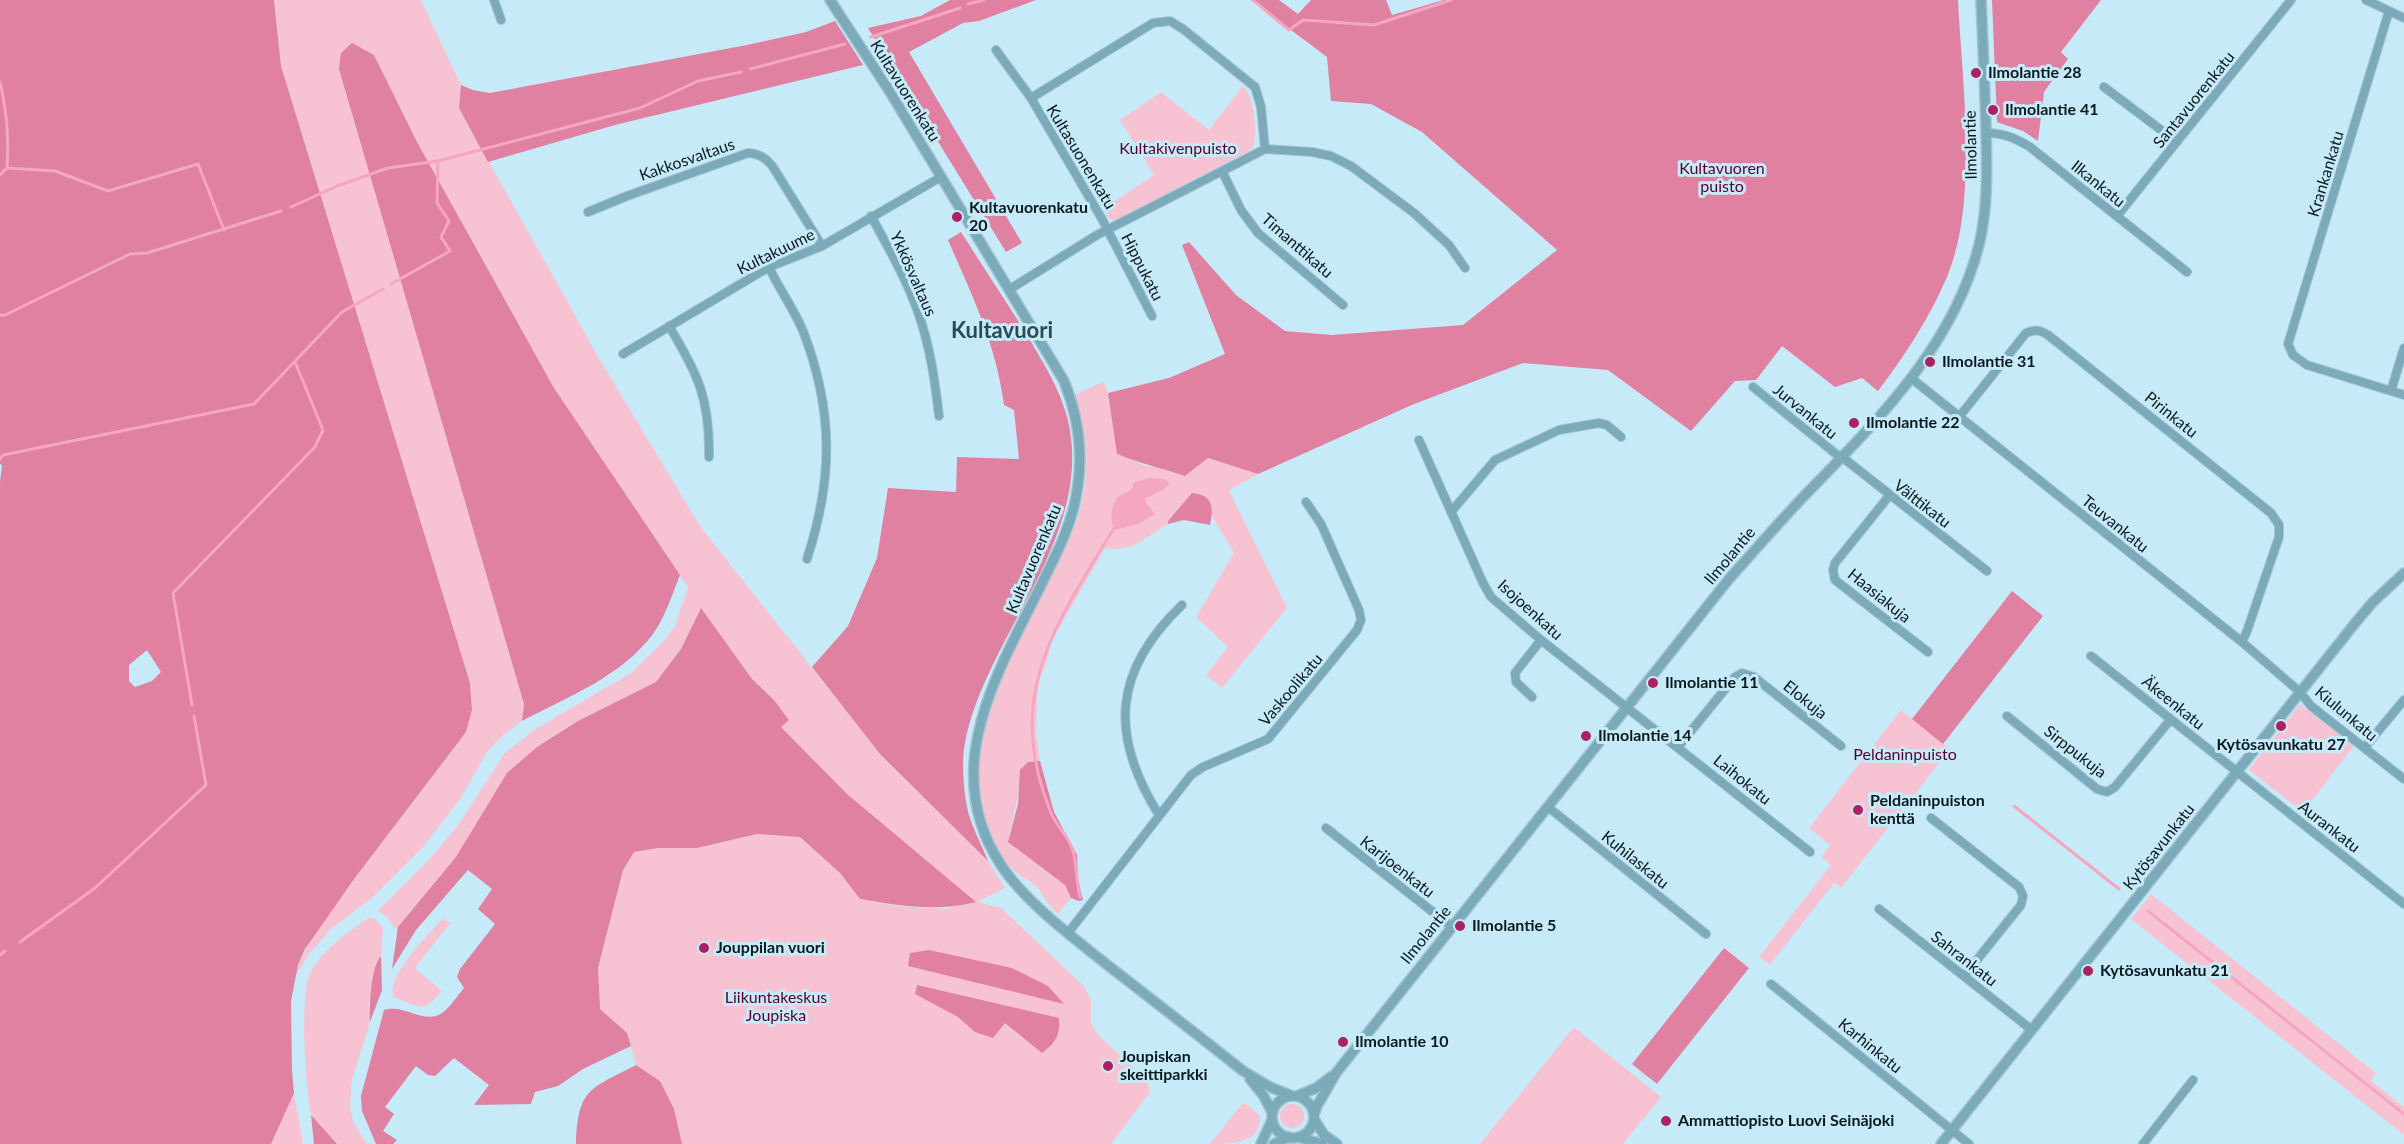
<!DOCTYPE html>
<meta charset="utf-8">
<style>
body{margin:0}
canvas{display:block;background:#c6eaf7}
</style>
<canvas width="2404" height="1144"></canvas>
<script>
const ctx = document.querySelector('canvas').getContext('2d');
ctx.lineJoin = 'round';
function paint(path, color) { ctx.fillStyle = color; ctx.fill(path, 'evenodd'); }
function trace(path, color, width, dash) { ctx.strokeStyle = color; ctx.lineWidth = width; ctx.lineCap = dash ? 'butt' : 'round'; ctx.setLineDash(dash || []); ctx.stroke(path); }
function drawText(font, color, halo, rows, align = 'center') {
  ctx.font = font + ' Lato,sans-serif'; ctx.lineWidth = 6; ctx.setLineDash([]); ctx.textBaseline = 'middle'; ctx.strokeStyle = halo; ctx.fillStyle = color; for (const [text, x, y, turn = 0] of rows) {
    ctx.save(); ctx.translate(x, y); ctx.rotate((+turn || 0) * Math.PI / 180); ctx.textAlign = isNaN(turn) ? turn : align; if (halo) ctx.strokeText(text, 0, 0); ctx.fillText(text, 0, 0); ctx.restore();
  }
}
paint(new Path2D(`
 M274 0H421L461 85 459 108 600 360 700 526 880 754 988 861 1005 888 977 902 1001 908 1084 986 1091 1000V1022L1097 1034 1147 1080 1150 1092 1111 1144H682L674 1109 660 1081 636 1065 627 1033 599 1009 598 968 623 870 633 852 658 848H697L757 834 800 837 840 873 860 899 897 906 950 909 847 794 781 727 789 720 774 700 752 679 701 609 681 649 656 682 578 721 537 747 456 857 399 927 398 932 388 918 378 911 427 862 459 824 504 754 534 730 631 673 664 641 675 626 688 588 554 388 417 142 374 55 339 69 524 704 522 721 502 736 487 752 461 798 422 848 373 897 331 929 309 954 294 979C306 935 344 892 371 856 403 814 434 773 466 732L472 710 470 683 281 66Z
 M1243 86C1254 96 1259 136 1252 149L1123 217 1115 220 1110 219 1103 209 1154 175 1120 120 1161 92 1209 130Z
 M1104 381 1108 393 1118 454 1146 466 1164 468 1185 476 1208 458 1258 474 1229 490 1287 608 1222 688 1206 675 1228 647 1196 617 1234 553 1212 516V507L1192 493 1168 521V524C1147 537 1131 553 1105 548L1051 642 1047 661 1040 678 1037 698 1036 733 1040 761 1028 762 1019 789 1008 842 1065 885 1071 898 1058 914C1054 910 1049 905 1046 901 1042 896 1041 890 1036 886 1023 876 1011 872 1002 857 943 758 1010 663 1053 573 1064 550 1077 527 1082 502 1090 465 1086 430 1075 395Z
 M2300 704 2354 746 2303 812 2249 770Z
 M1901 710 1950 749 1841 888 1834 883 1770 965 1759 957 1831 865 1821 857 1830 845 1809 828Z
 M2151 894 2376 1073 2371 1081 2404 1107V1135L2131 919Z
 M369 918H374L383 928 381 956 377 960 369 1005 370 1022 352 1080 350 1106 353 1122 367 1144H337C329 1136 314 1123 311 1112 305 1088 301 1001 308 979 316 954 348 932 369 918Z
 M443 918 450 923 415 968 442 991C422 1015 421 1007 394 997 385 977 430 933 443 918Z
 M1574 1027 1661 1097 1623 1144H1480Z
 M294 1093 303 1144H271Z
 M1245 1103 1260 1116C1261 1144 1230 1144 1210 1144L1241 1105Z
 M1280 1116a12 12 0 1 1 24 0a12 12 0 1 1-24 0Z`), '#f7c3d3');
paint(new Path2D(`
 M0 0H274L281 66 470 683 472 710 466 732 354 879 305 949 298 965 291 1001 292 1071 294 1093 271 1144H0V482L2 465 0 464ZM147 650 161 672 152 681 135 687 129 681V665Z
 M950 0H1036L979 21 963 23 909 52 1022 243 1006 252 868 28 921 16Z
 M1251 0H1279L1298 14 1311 0H1386L1392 15 1444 0H1958C1962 82 1979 202 1947 277 1929 319 1905 355 1878 391L1862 378 1835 387 1782 346 1756 380 1735 381 1691 431 1608 370 1523 363 1414 404 1258 474 1208 458 1185 476C1162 468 1141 464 1117 454L1108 393 1169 378 1225 354 1182 245 1189 242 1236 295 1285 331 1332 335 1463 325 1557 250 1422 132 1371 104 1331 101 1327 57Z
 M1992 0H2101L2061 52 2068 59 2044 92 2038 141 2023 131 1997 122Z
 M835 21 863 65 615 125 488 162 459 108 461 85 473 90 490 93 747 45 806 32Z
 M352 43 374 55 417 142 554 388 680 575C672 595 665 617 653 634 621 677 567 697 522 721L524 704 339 69 341 53Z
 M961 232C983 267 1006 301 1027 335 1044 364 1062 392 1069 425 1092 540 986 635 965 743 961 761 964 797 969 815 974 831 982 846 988 861L880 754 812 667 848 626 877 558 888 488 956 492 957 457 1019 459 1014 410 1004 405C996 344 972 295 948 240Z
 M1192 493C1213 495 1214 507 1210 525L1184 520 1168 524V521Z
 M2012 591 2043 616 1943 744 1912 719Z
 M701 608 752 679 774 700 789 720 781 727 847 794 976 902C936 912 900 906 860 899L840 873 800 837 757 834 697 848H658L634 852 623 870 598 968 600 1009 627 1033 631 1046 583 1069 558 1086 535 1092 531 1104 474 1105 489 1085 454 1058 435 1076 428 1075 416 1066 385 1107 394 1114 383 1131 397 1140 393 1144H376L362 1111 361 1096 384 1010C402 1004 418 1020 436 1016 447 1013 457 996 464 988L457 977 460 969 495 924 478 909 492 889 468 870 416 930 392 969 398 927 456 857 507 773 537 747 578 721 656 682 681 649Z
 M1040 761 1054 812 1077 855 1078 880 1083 900 1079 901 1071 898 1065 885 1008 842 1018 804 1020 770 1028 762Z
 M1724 948 1749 968 1657 1084 1632 1064Z
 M929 950 1012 968 1048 986 1064 1004 908 966 910 953Z
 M381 956 382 990 370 1022C369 1008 371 965 381 956Z
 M917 985 1059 1018C1060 1036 1056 1042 1042 1053L1005 1023 993 1038 975 1032 958 1017 915 994Z
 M636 1065 660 1081 674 1109 682 1144H576C578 1088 590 1089 636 1065Z
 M311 1115 337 1144H314Z`), '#e081a2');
paint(new Path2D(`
 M1149 478 1164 479 1170 483 1163 490 1146 498 1145 502 1153 511 1154 515 1138 524 1116 530C1108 522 1111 501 1121 495 1126 492 1129 493 1133 488V483Z`), '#f5a6c0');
trace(new Path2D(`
 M1253 0 1289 30 1303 20 1374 25 1451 0
 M968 4 984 0
 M871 37 960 8
 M750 69 845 44
 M0 82C7 111 9 139 7 168L0 175
 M7 168 55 171 108 191 198 164 224 230
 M291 207 337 186 388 168 438 161 640 108 698 81 741 72
 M391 284 450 251 441 237 449 221 437 203 438 161
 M0 315H5L130 254 147 253 281 211
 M0 459 3 455 13 453 254 404 342 312 383 289
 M192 705 173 593 315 447 323 430 295 362
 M2014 806 2119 889
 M1080 897C1076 882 1077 860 1072 848 1067 835 1056 825 1051 813 1003 695 1055 626 1114 528
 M2148 911 2404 1114
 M20 942 95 888 206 785 194 716
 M0 955 5 951`), '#f5a6c0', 3);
const minor = new Path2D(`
 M494 0 501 20
 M2366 0 2404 18
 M2389 11 2288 344 2293 355 2307 365 2404 395
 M996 50 1031 98 1102 219 1152 316
 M2104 87 2177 142
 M1031 98 1153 23 1170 21 1183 29 1255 87 1261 107 1265 149
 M1986 133C2004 133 2015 138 2030 147L2187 272
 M1222 171 1241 210 1258 233 1343 305
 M588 212 627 196 748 153C760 154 766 158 773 167L822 246
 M871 216C888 247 906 278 918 312 930 346 935 381 939 416
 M2117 216 2291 0
 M769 267C779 289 794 309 803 331 834 411 833 479 807 559
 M1010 289 1097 235 1265 149 1312 152 1331 156 1351 166 1414 213 1449 245 1465 268
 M669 326C698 374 710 399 709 457
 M623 354 769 267 822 246 941 177
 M1911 378 2242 642 2300 692 2311 706 2404 779
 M1753 387 1841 458
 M2391 391 2404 348
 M1959 417 2026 333C2035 329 2040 330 2048 335L2271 513 2279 525V537L2247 631 2242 642
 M1419 440 1483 583 1491 597 1541 640 1810 852
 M1842 457 1987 571
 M1889 496 1835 563 1833 570 1835 580 1928 652
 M1451 512 1495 460 1559 430 1599 423 1607 425 1621 437
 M2091 656 2404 904
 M1532 697 1516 682 1515 673 1541 640
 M2007 716 2097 789 2107 792 2115 787 2171 719
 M1678 747 1735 677 1742 673 1754 677 1841 746
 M2365 747 2404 700
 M1548 807 1706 934
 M1159 815C1109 735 1113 671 1182 605
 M1931 818 2019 887 2023 896 2021 905 1964 976
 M1326 828 1452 927
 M1879 909 2032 1030
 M1068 933 1191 775 1203 767 1268 739 1357 630 1361 620 1359 610 1321 524 1306 502
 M1771 984 1969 1144
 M2143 1144 2193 1080`);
const tertiary = new Path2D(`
 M830 0 890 92 1064 381C1079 418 1084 457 1076 497 1071 525 1058 551 1045 577 1001 668 936 766 1001 865 1026 903 1075 939 1110 967 1155 1002 1199 1036 1243 1071L1270 1087 1290 1095
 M1250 1079 1263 1095 1272 1112
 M1272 1117a21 21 0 1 1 42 0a21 21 0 1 1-42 0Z
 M1297 1096 1316 1088 1332 1076
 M1314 1115 1317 1106 1336 1073 1729 579C1755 550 1781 520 1808 492 1878 420 1954 345 1979 245 1988 208 1987 169 1986 132 1985 88 1983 44 1981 0
 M1314 1119 1324 1135 1337 1144
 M1298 1137 1322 1144
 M1261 1144 1272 1120
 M1274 1144 1289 1137
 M1941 1144 2356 622 2372 603 2404 573`);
trace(minor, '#a5c4d0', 10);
trace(tertiary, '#a5c4d0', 12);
trace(minor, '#7baaba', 8);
trace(tertiary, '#7baaba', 9);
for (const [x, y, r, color] of [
 [1976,73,6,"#ac2162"],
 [1993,110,6,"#ac2162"],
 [957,217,6,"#ac2162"],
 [1930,362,6,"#ac2162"],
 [1854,423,6,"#ac2162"],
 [1653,683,6,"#ac2162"],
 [2281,726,6,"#ac2162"],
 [1586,736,6,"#ac2162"],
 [1858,810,6,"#ac2162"],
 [1460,926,6,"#ac2162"],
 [704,948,6,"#ac2162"],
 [2088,971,6,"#ac2162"],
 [1343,1042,6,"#ac2162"],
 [1108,1066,6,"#ac2162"],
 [1666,1121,6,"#ac2162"]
]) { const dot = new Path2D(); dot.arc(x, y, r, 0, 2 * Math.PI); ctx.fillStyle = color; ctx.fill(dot); trace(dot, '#c6eaf7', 2); }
drawText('bold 16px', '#0c191e', '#c6eaf7', [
 ["Ilmolantie 28",1988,73],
 ["Ilmolantie 41",2005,110],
 ["Kultavuorenkatu",969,208],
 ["20",969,226],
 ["Ilmolantie 31",1942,362],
 ["Ilmolantie 22",1866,423],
 ["Ilmolantie 11",1665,683],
 ["Ilmolantie 14",1598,736],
 ["Kytösavunkatu 27",2281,745,"center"],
 ["Peldaninpuiston",1870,801],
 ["kenttä",1870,819],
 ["Ilmolantie 5",1472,926],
 ["Jouppilan vuori",716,948],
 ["Kytösavunkatu 21",2100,971],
 ["Ilmolantie 10",1355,1042],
 ["Joupiskan",1120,1057],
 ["skeittiparkki",1120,1075],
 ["Ammattiopisto Luovi Seinäjoki",1678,1121]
], 'left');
drawText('16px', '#0c191e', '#c6eaf7', [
 ["Kultavuorenkatu",905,91,58],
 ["Santavuorenkatu",2194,100,-51],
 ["Ilmolantie",1971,145,-91],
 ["Kultasuonenkatu",1081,157,59],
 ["Kakkosvaltaus",687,160,-19],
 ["Krankankatu",2326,174,-73],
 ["Ilkankatu",2098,184,39],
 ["Timanttikatu",1297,246,41],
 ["Kultakuume",776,252,-26],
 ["Hippukatu",1142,267,63],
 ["Ykkösvaltaus",913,274,66],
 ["Jurvankatu",1805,412,39],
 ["Pirinkatu",2171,415,39],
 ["Välttikatu",1922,504,38],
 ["Teuvankatu",2115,524,39],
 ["Ilmolantie",1730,556,-50],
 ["Kultavuorenkatu",1034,559,-67],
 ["Haasiakuja",1879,596,39],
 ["Isojoenkatu",1530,610,42],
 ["Vaskoolikatu",1291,690,-50],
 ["Elokuja",1805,700,39],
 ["Äkeenkatu",2173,703,39],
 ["Kiulunkatu",2346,714,40],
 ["Sirppukuja",2075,752,38],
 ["Laihokatu",1742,780,39],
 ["Aurankatu",2329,827,38],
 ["Kytösavunkatu",2159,847,-52],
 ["Kuhilaskatu",1635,860,39],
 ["Karijoenkatu",1397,867,38],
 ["Ilmolantie",1426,935,-51],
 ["Sahrankatu",1964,959,38],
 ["Karhinkatu",1870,1046,39]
]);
drawText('16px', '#58002d', '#c6eaf7', [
 ["Kultakivenpuisto",1178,149],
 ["Kultavuoren",1722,169],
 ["puisto",1722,187],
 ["Peldaninpuisto",1905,755],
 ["Liikuntakeskus",776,998],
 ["Joupiska",776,1016]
]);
drawText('bold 22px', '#2a4a54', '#c6eaf7', [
 ["Kultavuori",1002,331]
]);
</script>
